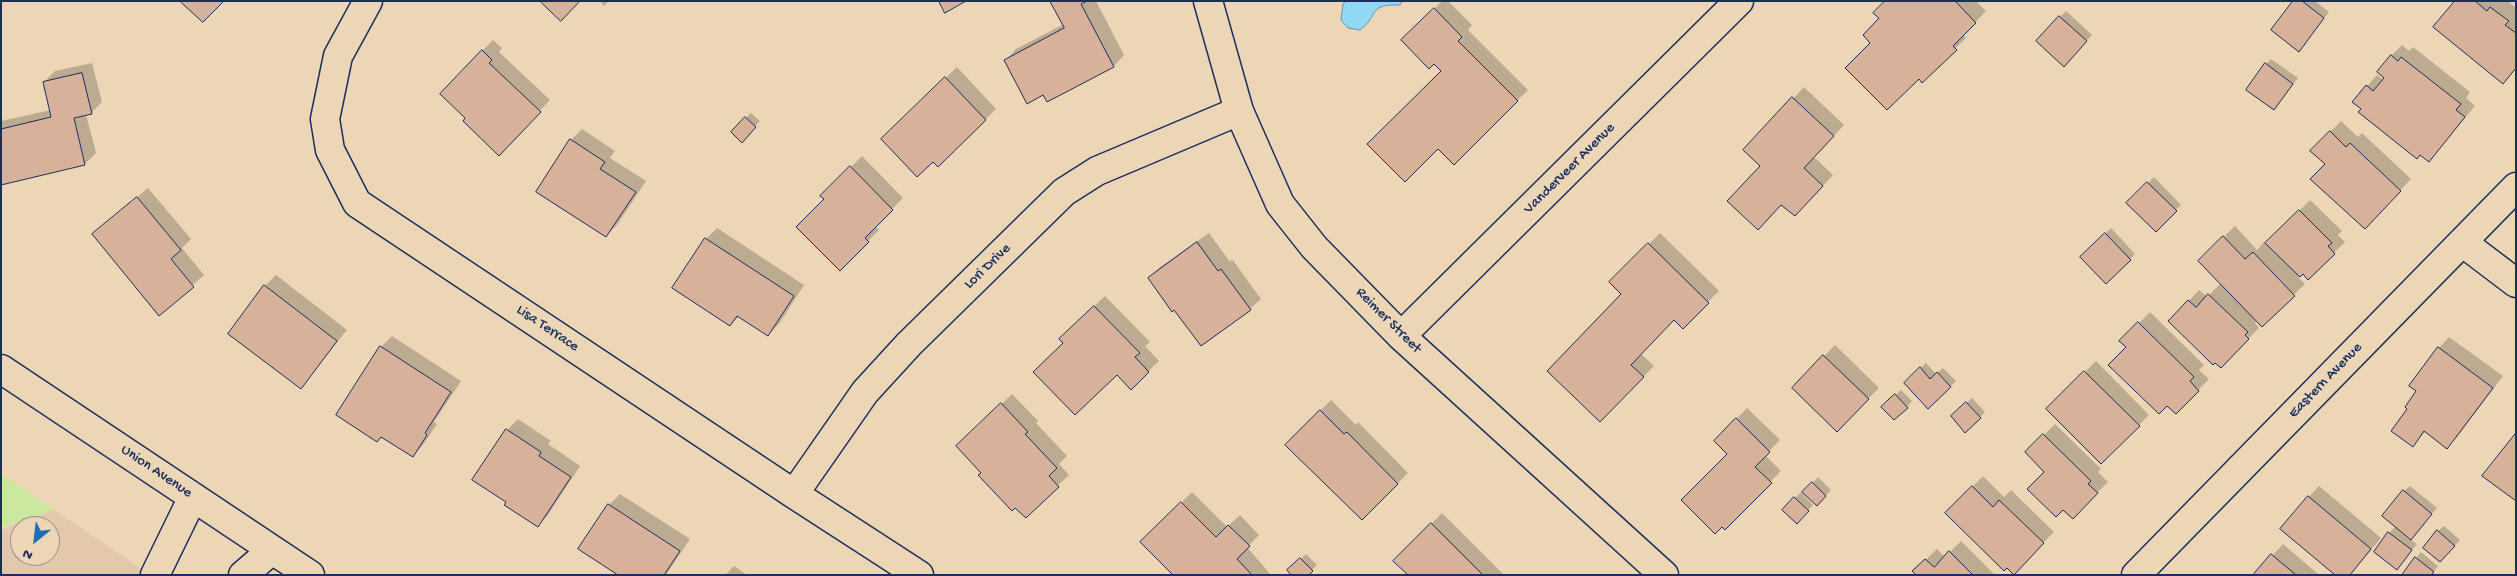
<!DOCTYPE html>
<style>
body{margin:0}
#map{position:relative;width:2517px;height:576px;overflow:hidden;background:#edd6b6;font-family:"Gochi Hand",sans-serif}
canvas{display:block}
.frame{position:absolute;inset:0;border:2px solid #1b2f5e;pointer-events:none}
.north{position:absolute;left:10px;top:516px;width:50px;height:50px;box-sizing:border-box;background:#edd6b6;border:1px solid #999393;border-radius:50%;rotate:209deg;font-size:14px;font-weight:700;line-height:20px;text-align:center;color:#1b2f5e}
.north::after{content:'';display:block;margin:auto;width:18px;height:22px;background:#1f6fb2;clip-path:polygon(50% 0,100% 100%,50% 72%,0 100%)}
</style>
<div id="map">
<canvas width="2517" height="576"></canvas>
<div class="frame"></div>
<div class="north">N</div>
</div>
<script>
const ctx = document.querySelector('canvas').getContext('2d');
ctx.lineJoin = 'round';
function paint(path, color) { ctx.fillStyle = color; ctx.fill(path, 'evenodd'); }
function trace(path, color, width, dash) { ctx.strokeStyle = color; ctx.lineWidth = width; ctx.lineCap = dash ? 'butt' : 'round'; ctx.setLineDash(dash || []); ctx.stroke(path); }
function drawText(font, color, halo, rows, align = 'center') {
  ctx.font = font + ' "Gochi Hand",sans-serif'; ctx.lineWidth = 5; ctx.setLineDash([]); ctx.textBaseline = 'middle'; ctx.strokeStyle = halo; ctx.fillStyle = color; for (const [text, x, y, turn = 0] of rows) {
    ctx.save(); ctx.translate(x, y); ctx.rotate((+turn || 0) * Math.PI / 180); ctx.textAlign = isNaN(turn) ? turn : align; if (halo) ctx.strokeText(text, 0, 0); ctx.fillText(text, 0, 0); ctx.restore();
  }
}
paint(new Path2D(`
 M54 510 151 575H1V530ZM20 526H50V556H20Z`), '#e3c8ac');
paint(new Path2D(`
 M1 474 54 510 1 527Z`), '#cce89f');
const water = new Path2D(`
 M1347 1H1402L1400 5C1367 4 1380 15 1360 30L1348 28 1341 20 1343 4Z`);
paint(water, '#91d9f2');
trace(water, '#6295b7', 1);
paint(new Path2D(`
 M600 1H609L604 6Z
 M1051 1H1096L1124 55 1114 66 1047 101 1044 93 1006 60 1016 49 1064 24Z
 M1442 1H1448L1472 25 1468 30 1528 90 1454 163 1442 71 1403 40Z
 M1887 1H1976L1986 11 1963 35 1966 38 1923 81 1872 43Z
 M2294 1H2315L2329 12 2299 50Z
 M2456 1H2508L2516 8V68L2502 82Z
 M2066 11 2092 35 2069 60 2037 41Z
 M493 40 502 48 499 52 550 100 499 154 482 51Z
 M2402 45 2409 51 2413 47 2470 92 2466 98 2475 106 2429 160 2354 101 2377 75 2384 80 2392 55Z
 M2271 59 2298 78 2274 109 2266 64Z
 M92 63 102 102 91 113 86 114 96 153 85 164 1 184V121L51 110 44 82 55 71Z
 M957 67 996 109 938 166 894 128Z
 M1804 87 1844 125 1814 157 1833 175 1806 204 1782 203 1762 166 1745 150Z
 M751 113 760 121 747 135 732 132Z
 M2341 121 2358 137 2362 133 2411 179 2375 217 2312 150Z
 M582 129 615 151 610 158 646 181 617 225 606 236 571 140Z
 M862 156 903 198 875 226 879 230 840 269 826 199 822 196Z
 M2154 177 2181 205 2156 230 2128 203Z
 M148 188 191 239 182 248 204 275 160 314 94 234Z
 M2310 200 2342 231 2338 235 2345 242 2308 278 2303 273 2298 277 2305 284 2262 326 2257 321 2255 323 2259 328 2221 366 2170 321 2199 290 2207 297 2221 283 2210 250 2235 226 2257 250 2264 242 2266 244Z
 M717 228 804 285 779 324 768 335 739 316 730 325 706 239Z
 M2111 228 2135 254 2106 282 2081 257Z
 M1209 233 1230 262 1232 259 1261 299 1250 309 1149 278 1160 267Z
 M1660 233 1719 291 1683 327 1674 319 1640 353 1654 366 1600 421 1623 294 1611 282Z
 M276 275 347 330 301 387 265 286Z
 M1105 296 1150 342 1145 346 1159 361 1131 388 1117 373 1065 343 1071 328Z
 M2150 312 2204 365 2199 370 2209 379 2176 413 2121 341Z
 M392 336 461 381 434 422 437 424 423 445 413 456 381 347Z
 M2449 337 2503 376 2458 436 2447 447 2426 431 2412 446 2409 409 2439 348Z
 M1835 345 1879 388 1837 430 1793 388Z
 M2096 361 2149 415 2101 463 2048 409Z
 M1926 363 1936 374 1943 368 1956 381 1928 408 1905 383Z
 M1901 390 1912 401 1907 407H1883Z
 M1012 394 1038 421 1036 423 1067 456 1059 464 1069 475 1026 516 983 472 969 436Z
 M1972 398 1985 412 1980 417 1958 411Z
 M1331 400 1356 425 1358 422 1408 473 1362 519 1287 444Z
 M1747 408 1780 440 1765 455 1781 471 1725 528 1722 526 1729 454 1715 441Z
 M518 419 551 441 548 444 580 466 548 515 538 526 508 501 507 430Z
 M2055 424 2101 469 2098 472 2108 482 2073 517 2046 472 2027 452Z
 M1983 476 2004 497 2011 490 2054 532 2013 573 1947 513Z
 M1818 477 1831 490 1817 504 1804 492Z
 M2319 486 2381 538 2354 570 2309 497Z
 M2410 486 2437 508 2410 539 2417 544 2402 563 2389 533 2396 526 2404 491Z
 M1192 492 1227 527 1240 515 1259 535 1247 547 1271 575H1175L1142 542Z
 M1801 492 1813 505 1797 523 1783 510Z
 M620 494 690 539 666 575H620L580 549 609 505Z
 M1442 513 1504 575H1409L1395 561Z
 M2444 526 2460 540 2446 555 2438 531Z
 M1961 541 1995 575H1918L1914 571 1937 549 1945 557Z
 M2283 544 2318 574 2317 575H2255Z
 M2421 552 2438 566 2431 575 2416 558Z
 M1306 554 1317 565 1307 575 1289 570Z
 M734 566 747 575H725Z`), '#0003');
const building = new Path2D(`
 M180 1H224L203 22Z
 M540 1H580L561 21Z
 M939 1H966L945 13Z
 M1050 1H1087L1081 4 1114 67 1047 102 1043 95 1027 104 1004 60 1064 28Z
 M1885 1H1955L1976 23 1953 46 1957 50 1922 83 1919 79 1887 110 1845 68 1870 43 1863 35 1879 18 1873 13Z
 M2293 1H2302L2324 18 2299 52 2271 30Z
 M2455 1H2475L2487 11 2490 7 2509 21 2505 25 2516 33V68L2503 84 2433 27Z
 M1434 8 1462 37 1458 41 1518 101 1454 165 1438 149 1405 182 1367 144 1441 71 1434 64 1429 69 1401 40Z
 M2059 16 2087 41 2064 67 2036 41Z
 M482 50 492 60 489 63 541 112 499 156 463 121 465 118 440 94Z
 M2391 55 2398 61 2401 57 2461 104 2456 110 2465 117 2429 162 2420 155 2417 159 2358 112 2361 109 2352 102 2366 85 2373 91 2384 78 2377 72Z
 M2265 63 2293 84 2274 110 2246 90Z
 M82 73 92 114 74 118 85 165 1 185V129L51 117 43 82Z
 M945 77 986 120 938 167 933 162 917 177 881 139Z
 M1792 97 1834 136 1804 168 1823 186 1795 216 1781 205 1758 230 1727 201 1760 166 1743 150Z
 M745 117 756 127 742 143 731 132Z
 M2330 131 2346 147 2350 143 2401 191 2365 229 2310 179 2325 164 2310 151Z
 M570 139 605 162 600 169 636 192 606 237 536 192Z
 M850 166 893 210 865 238 869 242 840 271 796 227 824 199 820 196Z
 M2147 182 2177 211 2156 232 2126 203Z
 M137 197 181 250 171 259 194 287 159 316 92 234Z
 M2299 210 2332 243 2328 246 2335 254 2308 280 2303 274 2300 277 2265 243Z
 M2105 233 2131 260 2106 284 2080 257Z
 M2223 236 2245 259 2253 252 2295 296 2262 327 2198 261Z
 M705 238 794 296 768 336 737 316 730 326 672 288Z
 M1197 242 1218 271 1221 269 1251 310 1201 346 1174 310 1172 312 1148 278Z
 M1648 243 1709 303 1683 329 1674 320 1631 365 1644 377 1600 422 1547 371 1621 294 1609 282Z
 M264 285 337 341 301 389 228 334Z
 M2208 294 2248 332 2245 335 2249 339 2221 368 2215 363 2213 365 2168 321 2188 300 2196 307Z
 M1094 306 1140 353 1135 357 1149 372 1131 390 1117 375 1075 415 1033 372 1063 343 1059 339Z
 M2138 322 2194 377 2190 381 2199 391 2176 414 2167 406 2159 414 2108 365 2126 347 2119 341Z
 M380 346 451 392 425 433 427 435 413 457 381 437 377 442 336 415Z
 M2438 347 2493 388 2447 449 2424 431 2413 447 2391 431 2407 409 2405 407 2416 391 2409 386Z
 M1823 355 1869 399 1837 432 1792 388Z
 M1920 367 1930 379 1937 372 1951 387 1928 409 1904 383Z
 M2084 371 2140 426 2101 464 2046 409Z
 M1895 394 1908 408 1894 420 1881 407Z
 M1966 402 1981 418 1965 433 1951 416Z
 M1001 403 1028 432 1025 434 1057 468 1049 476 1059 487 1026 518 1015 508 1012 511 978 475 981 473 956 446Z
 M1320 410 1344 434 1347 432 1398 484 1362 520 1285 445Z
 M1736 418 1770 452 1755 467 1772 483 1725 530 1722 527 1715 534 1681 500 1727 454 1714 441Z
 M506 429 541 452 539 456 571 477 538 527 504 505 506 502 472 480Z
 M2516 433V501L2482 476Z
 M2043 434 2091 481 2088 484 2098 493 2073 519 2063 510 2056 517 2027 489 2044 472 2025 452Z
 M1812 482 1826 496 1817 506 1802 492Z
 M1972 486 1993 507 1999 500 2044 543 2014 575 2007 568 2004 571 1945 513Z
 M2403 490 2432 514 2411 540 2382 516Z
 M2308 496 2371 549 2350 575H2335L2280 529Z
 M1794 497 1809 511 1797 524 1782 510Z
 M1181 502 1216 537 1228 525 1250 546 1237 559 1252 575H1173L1140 542Z
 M608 504 680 551 664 575H618L578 549Z
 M1431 523 1483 575H1408L1393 561Z
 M2437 530 2455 546 2440 562 2423 548Z
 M2388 532 2412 550 2397 570 2374 552Z
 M1949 551 1973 575H1916L1912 571 1925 559 1934 567Z
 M2271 554 2296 575H2253Z
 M2415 557 2434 572 2431 575H2402Z
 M1300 558 1313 571 1309 575H1291L1287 570Z`);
paint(building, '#d8b19a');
trace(building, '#1b2f5e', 1);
const minor = new Path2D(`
 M368 1 338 56 325 119 330 150 357 203 794 494 919 575
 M1208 1 1239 111 1280 204 1314 247 1401 336 1664 575
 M2462 242 2516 283
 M1401 336 1739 1
 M1 369 310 575
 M794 494 865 392 909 344 1064 192 1097 171 1239 111
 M155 575 193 497
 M243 575 272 550
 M2136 575 2516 187`);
trace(minor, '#1b2f5e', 31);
trace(minor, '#edd6b6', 28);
drawText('15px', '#1b2f5e', '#edd6b6', [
 ["Vanderveer Avenue",1570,169,-45],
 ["Lori Drive",988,267,-44],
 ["Reimer Street",1388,321,45],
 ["Lisa Terrace",547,329,34],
 ["Eastern Avenue",2326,381,-46],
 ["Union Avenue",156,472,34]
]);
</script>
